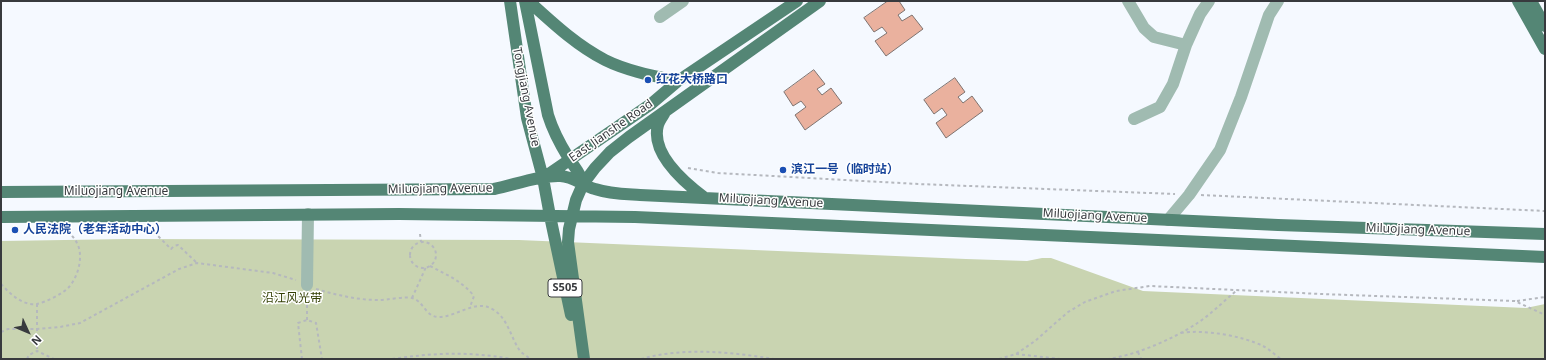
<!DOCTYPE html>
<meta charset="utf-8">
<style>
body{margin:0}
#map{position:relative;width:1546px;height:360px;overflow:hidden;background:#f5f9ff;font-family:"Noto Sans",sans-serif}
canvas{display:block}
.frame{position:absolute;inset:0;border:2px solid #383a3e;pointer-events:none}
.north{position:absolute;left:8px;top:312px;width:40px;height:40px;-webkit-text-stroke:3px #fff;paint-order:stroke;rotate:134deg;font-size:11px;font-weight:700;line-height:16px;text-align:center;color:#383a3e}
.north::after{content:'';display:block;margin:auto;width:14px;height:18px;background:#383a3e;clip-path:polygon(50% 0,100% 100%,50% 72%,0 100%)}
</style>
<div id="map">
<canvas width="1546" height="360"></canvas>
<div class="frame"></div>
<div class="north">N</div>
</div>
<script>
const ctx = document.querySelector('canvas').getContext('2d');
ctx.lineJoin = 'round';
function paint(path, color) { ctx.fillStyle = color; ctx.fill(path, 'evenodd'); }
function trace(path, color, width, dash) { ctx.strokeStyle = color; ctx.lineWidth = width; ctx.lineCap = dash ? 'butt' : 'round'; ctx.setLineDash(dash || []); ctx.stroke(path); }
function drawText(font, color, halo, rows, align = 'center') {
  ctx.font = font + ' "Noto Sans","Noto Sans SC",sans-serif'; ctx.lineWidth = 3; ctx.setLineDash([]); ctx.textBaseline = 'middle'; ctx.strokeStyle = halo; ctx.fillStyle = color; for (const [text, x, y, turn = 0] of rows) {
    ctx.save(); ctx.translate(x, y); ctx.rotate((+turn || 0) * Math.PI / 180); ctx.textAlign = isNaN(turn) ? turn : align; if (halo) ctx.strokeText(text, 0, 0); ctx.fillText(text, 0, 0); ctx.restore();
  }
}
paint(new Path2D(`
 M128 239 519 240 966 259 1027 261 1042 258H1051L1143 291 1526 308 1545 304V359H1V241Z`), '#c9d4b1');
const building = new Path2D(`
 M888 1H899L905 10 898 15 902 21 912 15 923 29 886 56 875 41 887 33 882 27 874 32 864 18Z
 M814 70 825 84 817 89 822 95 831 88 842 103 805 130 795 115 806 107 801 101 793 106 784 92Z
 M955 78 965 92 958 97 963 103 972 96 983 111 946 138 936 123 947 115 942 108 934 114 924 100Z`);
paint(building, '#eab19e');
trace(building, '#7e7370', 1);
trace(new Path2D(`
 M688 168 718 173 918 184 1175 194
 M1201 195 1545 211
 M154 232 171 249 174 246 178 245 197 263
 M420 234 421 242
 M410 255a13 13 0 1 1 26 0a13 13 0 1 1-26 0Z
 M430 266C447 275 462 281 474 296L470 307
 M1 284C10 294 23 306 37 304 46 302 62 294 68 288 78 278 84 256 77 243 75 239 72 236 70 233
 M316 289C337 295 357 300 379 300 387 300 406 296 412 298 424 301 425 317 439 317 457 317 476 298 494 310 508 319 511 338 520 351 523 354 527 356 530 359
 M412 298 426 267
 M1517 301 1545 297
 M37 304V351
 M307 320V296
 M1 332 8 329H37L60 327 80 323 179 269 197 263 273 273 296 280
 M1181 333C1203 329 1243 336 1263 346 1269 349 1275 355 1281 359
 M1138 352 1141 359
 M1016 354 1061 359
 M27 359 29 355 37 351 54 359
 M302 359 298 323 307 320 316 323 322 359
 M392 359C433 353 469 351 511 359
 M641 359C683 347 731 352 774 359
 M999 359 1016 354 1035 341 1068 312 1085 302 1116 291 1150 286 1321 294 1515 301 1545 315
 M1107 359C1134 356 1173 339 1196 324 1210 315 1223 302 1236 291`), '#b5b8be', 2, [3, 3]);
trace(new Path2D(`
 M1128 1 1144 28 1154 37 1186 45
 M660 17 683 1
 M1134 119 1160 107 1173 84 1186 45 1200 14 1209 1
 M1168 220 1189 195 1220 150 1241 97 1269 15 1278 1
 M307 285 308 214`), '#a0bbb1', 12);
trace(new Path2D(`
 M510 1 527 118 543 178 550 216 571 315
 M525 1 548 115C553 131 560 144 568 157 574 167 581 173 583 184
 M532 1 534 6C556 26 578 46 605 60 627 71 654 76 678 81
 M1518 1 1545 49
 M1531 1 1545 26
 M664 114C662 117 659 121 658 125 650 154 685 183 705 198
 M546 176 651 104 678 81 797 1
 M1 192 494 189C514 185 540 175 560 176 573 176 583 186 595 189 610 194 625 194 640 195L1278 225 1545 234
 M1 217 399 214 635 217 1545 257
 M584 359 568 242 569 229 576 200 583 184 595 168 610 152 629 137 820 1`), '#548675', 12);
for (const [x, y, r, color] of [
 [648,80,4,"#1a4fb4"],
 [783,170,4,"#1a4fb4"],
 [15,230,4,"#1a4fb4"]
]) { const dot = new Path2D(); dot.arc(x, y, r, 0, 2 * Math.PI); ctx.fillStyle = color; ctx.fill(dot); trace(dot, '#fff', 1.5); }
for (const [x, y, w] of [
 [565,288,34]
]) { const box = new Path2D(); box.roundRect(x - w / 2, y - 9, w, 18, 3); ctx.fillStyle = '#fff'; ctx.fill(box); trace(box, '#383a3e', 1); }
drawText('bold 11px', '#383a3e', null, [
 ["S505",565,288]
]);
drawText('bold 12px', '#164399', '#fff', [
 ["红花大桥路口",656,80],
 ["滨江一号（临时站）",791,170],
 ["人民法院（老年活动中心）",23,230]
], 'left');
drawText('12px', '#383a3e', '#fff', [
 ["Tongjiang Avenue",526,97,79],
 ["East Jianshe Road",611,131,-35],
 ["Miluojiang Avenue",440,189,-1],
 ["Miluojiang Avenue",116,192],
 ["Miluojiang Avenue",771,201,3],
 ["Miluojiang Avenue",1095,216,3],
 ["Miluojiang Avenue",1418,230,2]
]);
drawText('12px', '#323f02', '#fff', [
 ["沿江风光带",292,299]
]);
</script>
